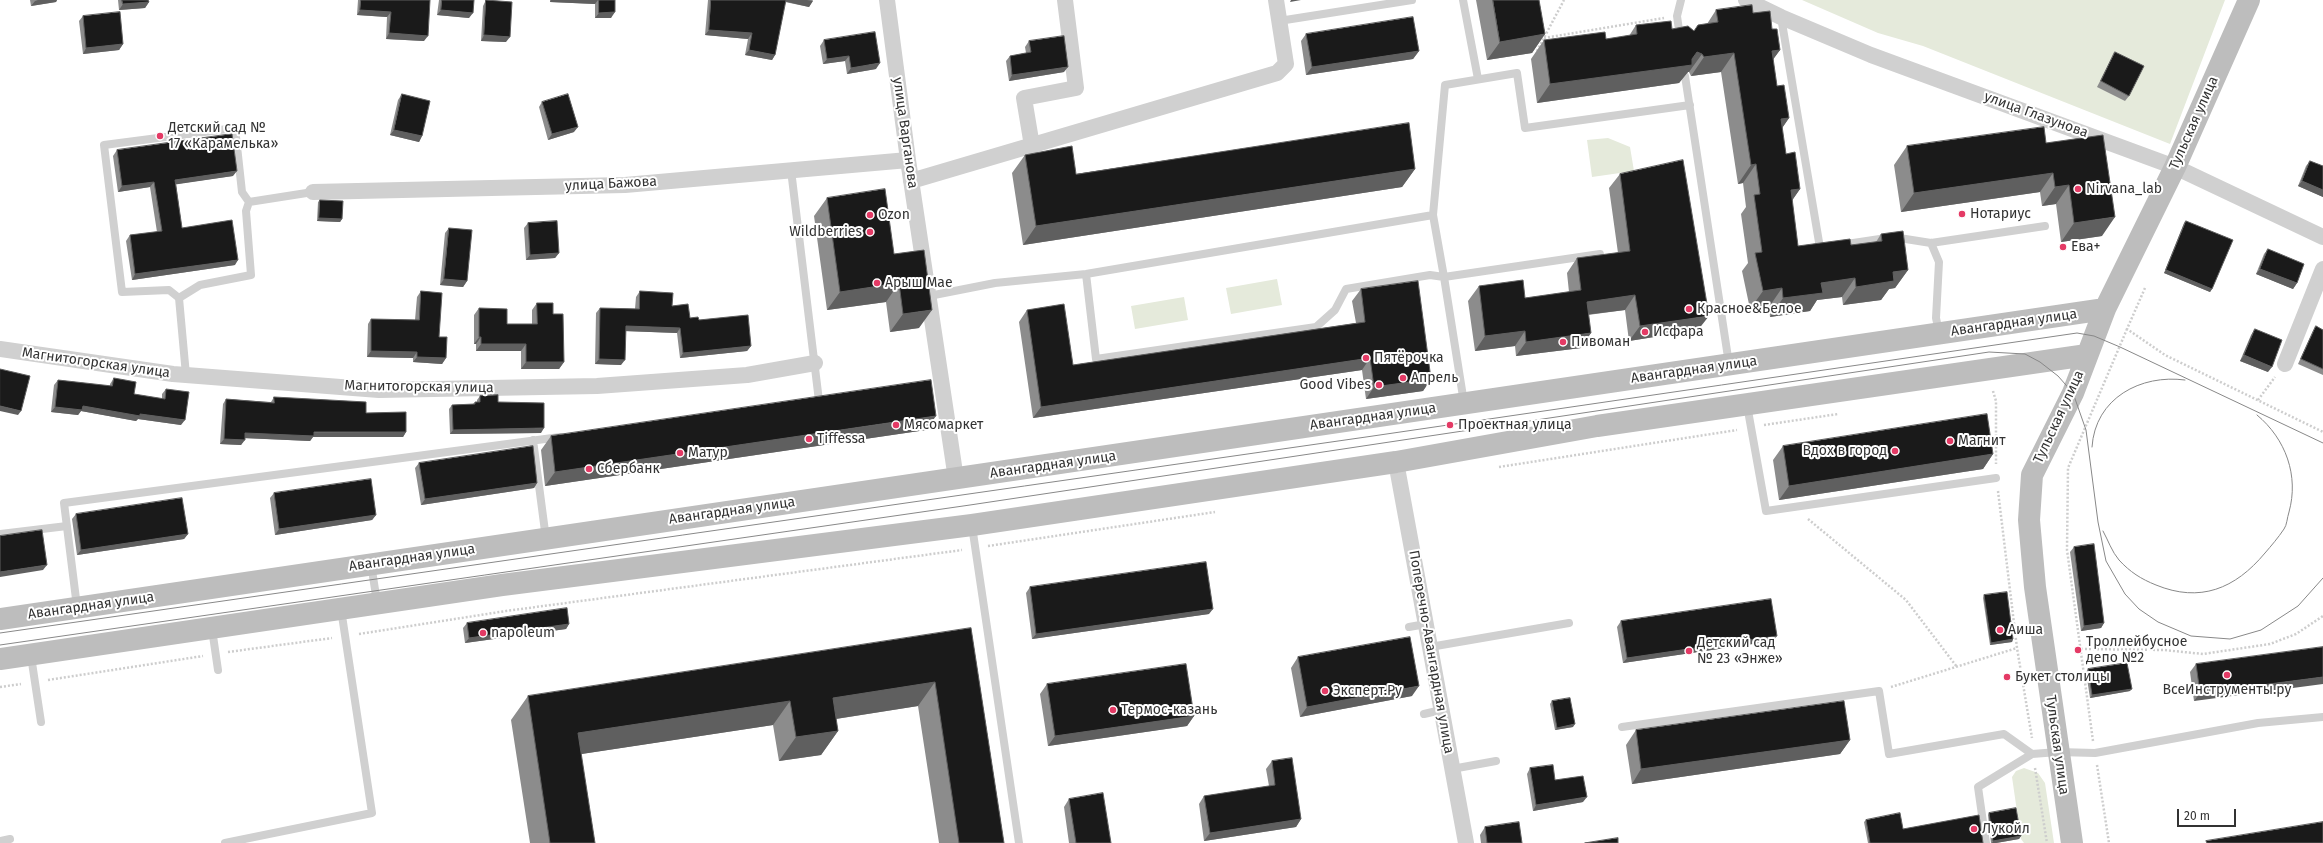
<!DOCTYPE html>
<meta charset="utf-8">
<style>
body{margin:0}
#map{position:relative;width:2323px;height:843px;overflow:hidden;background:#fff;font-family:"Fira Sans",sans-serif}
canvas{display:block}
.scale{position:absolute;left:2177px;top:809px;width:59px;height:18px;box-sizing:border-box;border:2px solid #333;border-top:0;padding-left:5px;font-size:12px;line-height:14px;white-space:nowrap;color:#333;-webkit-text-stroke:3px #fff;paint-order:stroke}
</style>
<div id="map">
<canvas width="2323" height="843"></canvas>
<div class="scale">20 m</div>
</div>
<script>
const ctx = document.querySelector('canvas').getContext('2d');
ctx.lineJoin = 'round';
function paint(path, color) { ctx.fillStyle = color; ctx.fill(path, 'evenodd'); }
function trace(path, color, width, dash) { ctx.strokeStyle = color; ctx.lineWidth = width; ctx.lineCap = dash ? 'butt' : 'round'; ctx.setLineDash(dash || []); ctx.stroke(path); }
function drawText(font, color, halo, rows, align = 'center') {
  ctx.font = font + ' "Fira Sans",sans-serif'; ctx.lineWidth = 4; ctx.setLineDash([]); ctx.textBaseline = 'middle'; ctx.strokeStyle = halo; ctx.fillStyle = color; for (const [text, x, y, turn = 0] of rows) {
    ctx.save(); ctx.translate(x, y); ctx.rotate((+turn || 0) * Math.PI / 180); ctx.textAlign = isNaN(turn) ? turn : align; if (halo) ctx.strokeText(text, 0, 0); ctx.fillText(text, 0, 0); ctx.restore();
  }
}
paint(new Path2D(`
 M1802 0H2225L2170 144 1923 46 1878 33Z
 M1608 138 1630 147 1634 171 1592 177 1587 140Z
 M1277 279 1282 305 1231 314 1226 288Z
 M1184 297 1188 320 1135 329 1131 306Z
 M2024 768 2038 773 2045 783 2054 843H2024L2021 839 2012 777 2016 771Z`), '#e5eadb');
trace(new Path2D(`
 M1544 38 1664 18
 M1537 51 1564 0
 M2145 288 2127 329 2165 355 2323 432
 M1993 391 1996 401V464
 M2258 400 2275 377
 M1764 425 1838 414
 M1499 467 1737 430
 M1998 491 2017 648 2032 738
 M1808 519 1906 600 1957 667
 M988 546 1215 512
 M359 634 506 611 962 550
 M2081 649 2164 650 2203 654 2270 644 2296 634 2323 616
 M228 652 332 638
 M48 680 203 656
 M0 687 21 684
 M1891 687 2017 648
 M2093 741 2067 550 2068 468 2127 329
 M2097 765 2109 843
 M2035 768 2047 843`), '#cdcdcd', 2.5, [2, 2]);
trace(new Path2D(`
 M1463 0 1478 79
 M1781 17 1820 248 1824 247
 M1279 21 1412 0
 M1680 37 1677 16 1681 0
 M1685 76 1729 364
 M791 170 819 401
 M249 202 313 192
 M1931 243 1939 262 1936 318 1939 332
 M1840 245 1893 237 1931 243 2045 226
 M1600 254 1444 277 1433 215 1445 85 1517 73 1525 128 1690 105
 M1086 274 1096 359 1316 327 1335 310 1346 289 1430 275 1444 277 1464 403
 M929 296 995 283 1086 274 1433 215
 M179 298 200 285 251 275 246 211 249 202 242 192 235 128 104 145 122 292 169 290 179 298 186 375
 M1747 405 1766 511 1996 478
 M533 440 546 539
 M972 526 1019 843
 M0 534 67 526
 M371 564 377 602
 M77 607 64 503 560 437
 M1409 627 1426 624
 M212 629 218 670
 M1430 647 1569 623
 M31 656 41 722
 M1424 714 1441 710
 M1622 727 1879 691 1889 754 2004 734 2032 754 2058 752 2095 753 2258 723 2323 717
 M1452 769 1496 761
 M0 841 10 839
 M225 843 372 813 341 609
 M1986 843 1978 787 2032 754`), '#d0d0d0', 8);
trace(new Path2D(`
 M887 0 908 160 956 479
 M1746 0 1781 17 1871 55 2175 167 2323 237
 M1032 146 1024 98 1076 88 1065 0
 M911 181 1277 73 1286 64 1276 0
 M313 192 625 185 908 160
 M0 349 173 374 379 390 597 386 747 375 815 363
 M2285 364 2323 269
 M1396 462 1466 843`), '#d0d0d0', 16);
trace(new Path2D(`
 M0 619 2105 309
 M0 659 502 585 972 525 1396 462 1597 426 2087 355
 M2072 843 2035 587 2029 520 2032 475 2073 393 2105 309 2175 167 2249 0`), '#bdbdbd', 22);
trace(new Path2D(`
 M2092 447C2095 398 2141 374 2185 380
 M2103 531C2108 540 2112 552 2119 560 2130 572 2141 579 2156 585 2200 603 2235 589 2265 553 2271 546 2278 538 2284 529 2287 525 2287 518 2289 512 2299 476 2286 439 2257 415
 M0 633 1366 437 2077 333 2094 336 2120 347 2323 443
 M0 645 970 505 1989 352 2025 354 2040 362 2058 376 2073 393 2086 430 2098 522 2106 561 2125 594 2139 609 2158 622 2191 636 2230 639 2261 630 2298 606 2323 578`), '#888', 1);
paint(new Path2D(`
 M30 0H57L56 2 31 6Z
 M118 0H148L149 2 145 8 119 10Z
 M358 0H430L424 41 386 39 387 17 357 15Z
 M439 0H474L469 18 437 15Z
 M486 0 506 42 481 41 483 6Z
 M550 0H615L611 18H595V4L550 2Z
 M702 0H813L809 7 785 2 775 55 772 60 745 55 748 39 705 35 708 0Z
 M1476 0H1539L1545 34 1532 53 1487 60Z
 M1716 10 1753 13 1772 29 1780 50 1773 59 1777 86 1789 118 1782 128 1786 154 1800 189 1792 200 1798 246 1851 245 1876 242 1881 234 1908 270 1895 288 1889 289 1881 300 1843 305 1842 297 1817 300 1810 311 1770 317 1769 307 1750 309 1742 271 1748 263 1741 214 1746 207 1743 183 1738 184 1721 72 1691 76 1689 72H1688L1679 83 1537 103 1531 59 1544 40 1606 39 1629 36 1636 25 1694 31 1707 24Z
 M83 16 123 44 119 50 83 54 79 21Z
 M1306 34 1419 51 1413 59 1306 75 1301 41Z
 M824 40 876 69 847 74 845 61 823 64 820 46Z
 M1029 41 1064 72 1009 81 1006 61 1010 56 1026 53 1025 47Z
 M2115 52 2129 96 2125 101 2097 87 2112 58Z
 M402 94 422 136 419 142 390 135 398 100Z
 M542 102 574 132 548 140 539 107Z
 M2046 143 2102 236 2061 242 2056 204 2042 206 2040 192 1901 212 1894 165 1907 146Z
 M117 150 233 176 176 184 182 228 235 265 132 280 126 241 130 235 157 232 150 187 118 192 113 156Z
 M1025 155 1076 174 1415 169 1402 187 1023 245 1012 173Z
 M2310 161 2323 166V197L2298 186 2306 166Z
 M1620 174 1698 330 1629 341 1625 310 1588 315 1581 348 1516 356 1515 346 1475 351 1468 301 1479 286 1525 298 1569 292 1567 273 1577 258 1618 253 1609 188Z
 M827 198 894 254 919 328 890 332 886 302 827 310 814 216Z
 M320 200 342 219 340 222 317 221 318 202Z
 M2186 221 2212 289 2210 292 2164 273 2184 223Z
 M528 223 559 253 555 258 526 260 524 228Z
 M449 228 467 281 463 287 440 285 445 233Z
 M2268 249 2297 283 2293 289 2256 274 2264 254Z
 M1361 289 1431 379 1423 391 1366 399 1362 370 1033 418 1019 322 1027 310 1073 365 1356 323 1352 301Z
 M421 291 439 337 446 358 442 364 413 362V358L367 357 368 324 371 319 415 320 417 297Z
 M640 291 672 306 690 318 699 320 751 346 747 351 680 358 677 333 626 331 621 365 595 364 596 313 600 308 635 309 636 297Z
 M537 303 553 314 564 362 559 369H521V351H476V344H474V315L479 308 507 324H532V310Z
 M2316 326 2323 330V375L2298 364 2313 331Z
 M2255 329 2268 372 2240 361 2251 335Z
 M114 378 134 394 162 399V394L166 389 181 425 138 419 136 421 81 411 78 415 51 412 54 385 58 380 110 386V384Z
 M480 396 498 402 541 433 450 434 449 409 452 405 473 404 475 402H477V400Z
 M274 397 366 413 406 432 403 437H313L310 441 245 438 241 445 220 444 223 404 226 399 271 402Z
 M926 430 545 486 541 450 551 436Z
 M1783 446 1993 454 1983 469 1779 500 1773 460Z
 M419 463 537 483 534 488 421 505 415 468Z
 M274 493 376 515 372 520 275 535 270 498Z
 M76 514 188 534 184 539 77 555 72 519Z
 M2074 547 2104 623 2101 628 2081 631 2070 552Z
 M1030 587 1209 614 1032 639 1026 593Z
 M1984 595 2013 639 2012 642 1990 645 1983 598Z
 M1621 621 1773 641 1623 663 1617 627Z
 M467 623 569 624 566 629 465 643 463 628Z
 M971 628 1004 843H939L918 706 836 719 838 731 821 755 779 761 773 725 581 754 595 843H530L511 720 528 696Z
 M2323 647 2194 701 2190 672 2196 664Z
 M1298 657 1412 696 1300 717 1291 668Z
 M2088 669 2130 691 2090 698 2086 672Z
 M1047 684 1194 716 1187 726 1048 746 1040 694Z
 M1552 701 1573 727 1555 730 1550 704Z
 M1636 730 1850 740 1840 754 1632 784 1626 745Z
 M1272 761 1301 819 1296 827 1204 841 1199 804 1204 796 1269 786 1266 769Z
 M1530 768 1555 780 1583 802 1533 811 1527 774Z
 M1069 799 1111 843H1069L1064 807Z
 M1989 813 2021 836 2019 839 1996 843H1991L1988 815Z
 M1866 820 1903 829 1983 843H1868L1864 822Z
 M1485 827 1522 843H1481L1480 835Z`), '#8c8c8c');
paint(new Path2D(`
 M38 0H57L56 2 31 6 35 1Z
 M551 0H598L595 4 550 2Z
 M784 0H807L813 1 809 7 783 1Z
 M1291 0H1301L1290 2Z
 M149 2 145 8 119 10 123 4Z
 M360 10 391 12 387 17 357 15Z
 M441 10 473 13 469 18 437 15Z
 M615 12 611 18H595L599 13Z
 M709 30 752 33 748 39 705 35Z
 M389 33 428 36 424 41 386 39Z
 M1545 34 1532 53 1487 60 1500 42Z
 M484 35 510 37 506 42 481 41Z
 M123 44 119 50 83 54 86 48Z
 M749 50 775 55 772 60 745 55Z
 M1780 50 1767 68 1772 51Z
 M1419 51 1413 59 1306 75 1312 67Z
 M1697 52 1702 54 1689 72H1688L1679 83 1537 103 1550 84Z
 M1734 53 1721 72 1691 76 1704 57Z
 M849 56 845 61 823 64 827 59Z
 M880 63 876 69 847 74 851 68Z
 M1068 67 1064 72 1009 81 1012 75Z
 M1789 118 1776 137 1781 119Z
 M578 127 574 132 548 140 552 134Z
 M394 130 422 136 419 142 390 135Z
 M1756 164 1743 183 1738 184 1751 165Z
 M1415 169 1402 187 1023 245 1036 226Z
 M237 171 233 176 172 185 175 180Z
 M2053 173 2040 192 1901 212 1914 193Z
 M2302 181 2323 190V197L2298 186Z
 M154 182 150 187 118 192 122 186Z
 M2069 185 2056 204 2042 206 2055 187Z
 M1800 189 1787 208 1791 190Z
 M2115 217 2102 236 2061 242 2074 223Z
 M319 218 342 219 340 222 317 221Z
 M559 253 555 258 526 260 530 255Z
 M238 260 235 265 132 280 135 274Z
 M2260 269 2297 283 2293 289 2256 274Z
 M1908 270 1895 288 1889 289 1881 300 1843 305 1856 287 1893 272Z
 M2166 270 2212 289 2210 292 2164 273Z
 M1855 278 1842 297 1817 300 1810 311 1770 317 1783 298 1821 283Z
 M444 279 467 281 463 287 440 285Z
 M899 283 886 302 827 310 840 292Z
 M1782 288 1769 307 1750 309 1763 291Z
 M1635 295 1625 310 1576 316 1587 302Z
 M932 310 919 328 890 332 903 314Z
 M1709 316 1698 330 1629 341 1640 326Z
 M626 326 680 328 677 333 623 331Z
 M1525 331 1515 346 1475 351 1485 336Z
 M1591 333 1581 348 1516 356 1526 342Z
 M479 337H481L476 344H474Z
 M481 344H526L521 351H476Z
 M751 346 747 351 680 358 683 353Z
 M371 351 417 352 413 358 367 357Z
 M2244 355 2272 367 2268 372 2240 361Z
 M417 357 446 358 442 364 413 362Z
 M1370 358 1362 370 1033 418 1041 407Z
 M599 359 625 360 621 365 595 364Z
 M526 362H564L559 369H521Z
 M1431 379 1423 391 1366 399 1374 387Z
 M0 406 21 411 18 415 0 411Z
 M83 406 140 414 185 420 181 425 138 419 136 421 81 411 78 415 51 412 55 407Z
 M936 416 926 430 545 486 555 472Z
 M544 428 541 433 450 434 453 430Z
 M406 432 403 437H313L310 441 242 438 245 433Z
 M224 439 245 440 241 445 220 444Z
 M1993 454 1983 469 1779 500 1789 486Z
 M537 483 534 488 421 505 425 499Z
 M376 515 372 520 275 535 279 529Z
 M188 534 184 539 77 555 81 550Z
 M47 565 43 570 0 577V572Z
 M1213 609 1209 614 1032 639 1036 634Z
 M2104 623 2101 628 2081 631 2084 626Z
 M569 624 566 629 465 643 469 638Z
 M1777 636 1773 641 1623 663 1627 658Z
 M2013 639 2012 642 1990 645 1991 643Z
 M2323 677V684L2194 701 2200 693Z
 M935 682 918 706 816 722 833 698Z
 M1419 686 1412 696 1300 717 1307 707Z
 M2132 689 2130 691 2090 698 2092 695Z
 M790 701 773 725 562 757 578 733Z
 M1194 716 1187 726 1048 746 1055 736Z
 M1575 724 1573 727 1555 730 1557 728Z
 M838 731 821 755 779 761 796 737Z
 M1850 740 1840 754 1632 784 1641 769Z
 M1587 797 1583 802 1533 811 1536 805Z
 M1301 819 1296 827 1204 841 1210 833Z
 M2021 836 2019 839 1996 843H1992L1993 841Z`), '#5f5f5f');
const building = new Path2D(`
 M122 0H148L149 2 123 4Z
 M361 0H430L428 36 389 33 391 12 360 10Z
 M442 0H474L473 13 441 10Z
 M486 0 512 2 510 37 484 35Z
 M599 0H615V12L599 13Z
 M711 0H786L775 55 749 50 752 33 709 30Z
 M1493 0H1539L1545 34 1500 42Z
 M1752 5 1753 13 1770 11 1772 29H1777L1780 50 1772 51 1777 86 1784 85 1789 118 1781 119 1786 154 1795 152 1800 189 1791 190 1798 246 1850 239 1851 245 1882 241 1881 234 1903 231 1908 270 1893 272 1894 281 1856 287 1855 278 1821 283 1823 293 1783 298 1782 288 1763 291 1755 253 1762 252 1754 195 1760 194 1756 164 1751 165 1734 53 1704 57 1702 54 1697 52 1692 59V65L1550 84 1544 40 1605 32 1606 39 1637 34 1636 25 1671 21 1672 29 1688 26 1694 31 1698 25 1718 22 1716 10Z
 M120 12 123 44 86 48 83 16Z
 M1413 17 1419 51 1312 67 1306 34Z
 M875 32 880 63 851 68 849 56 827 59 824 40Z
 M1064 36 1068 67 1012 75 1010 56 1031 52 1029 41Z
 M2115 52 2144 66 2129 96 2101 81Z
 M402 94 430 101 422 136 394 130Z
 M568 94 578 127 552 134 542 102Z
 M1409 123 1415 169 1036 226 1025 155 1072 146 1076 174Z
 M2044 127 2046 143 2103 135 2115 217 2074 223 2069 185 2055 187 2053 173 1914 193 1907 146Z
 M232 134 237 171 175 180 182 228 232 220 238 260 135 274 130 235 162 231 154 182 122 186 117 150Z
 M1683 160 1709 316 1640 326 1635 295 1587 302 1591 333 1526 342 1525 331 1485 336 1479 286 1523 280 1525 298 1581 290 1577 258 1630 251 1620 174Z
 M2310 161 2323 166V190L2302 181Z
 M885 189 894 254 924 250 932 310 903 314 899 283 840 292 827 198Z
 M320 200 343 201 342 219 319 218Z
 M557 221 559 253 530 255 528 223Z
 M2186 221 2233 240 2212 289 2166 270Z
 M449 228 472 230 467 281 444 279Z
 M2268 249 2304 264 2297 283 2260 269Z
 M1418 281 1431 379 1374 387 1370 358 1041 407 1027 310 1064 304 1073 365 1365 322 1361 289Z
 M421 291 442 293 439 337H447L446 358 417 357V352L371 351V319L419 320Z
 M640 291 673 293 672 306 688 304 690 318 698 317 699 320 748 315 751 346 683 353 680 328 626 326 625 360 599 359 600 308 639 309Z
 M537 303H553V314H563L564 362H526V344H481V337H479V308L507 309V324H537Z
 M2316 326 2323 330V369L2301 359Z
 M2255 329 2282 340 2272 367 2244 355Z
 M0 369 30 376 21 411 0 406Z
 M114 378 136 382 134 394 165 399 166 389 189 392 185 420 140 414V416L83 406 82 410 55 407 58 380 112 386Z
 M931 380 936 416 555 472 551 436Z
 M498 395V402L544 403V428L453 430 452 405 475 404V402H480V396Z
 M274 397 366 402V413L406 412V432H314V436L245 433V440L224 439 226 399 274 403Z
 M1987 414 1993 454 1789 486 1783 446Z
 M533 446 537 483 425 499 419 463Z
 M371 479 376 515 279 529 274 493Z
 M182 498 188 534 81 550 76 514Z
 M42 530 47 565 0 572V536Z
 M2094 544 2104 623 2084 626 2074 547Z
 M1206 562 1213 609 1036 634 1030 587Z
 M2007 592 2013 639 1991 643 1984 595Z
 M1771 599 1777 636 1627 658 1621 621Z
 M567 608 569 624 469 638 467 623Z
 M971 628 1004 843H959L935 682 833 698 838 731 796 737 790 701 578 733 595 843H550L528 696Z
 M1410 637 1419 686 1307 707 1298 657Z
 M2323 647V677L2200 693 2196 664Z
 M2127 663 2132 689 2092 695 2088 669Z
 M1186 664 1194 716 1055 736 1047 684Z
 M1570 698 1575 724 1557 728 1552 701Z
 M1844 701 1850 740 1641 769 1636 730Z
 M1292 758 1301 819 1210 833 1204 796 1275 785 1272 761Z
 M1553 765 1555 780 1583 776 1587 797 1536 805 1530 768Z
 M1103 793 1111 843H1076L1069 799Z
 M2016 808 2021 836 1993 841 1989 813Z
 M1900 813 1903 829 1979 815 1983 843H1870L1866 820Z
 M1519 822 1522 843H1487L1485 827Z
 M2323 822V843H2207L2206 841Z
 M1618 838V843H1585Z`);
paint(building, '#1a1a1a');
trace(building, '#5f5f5f', 1);
for (const [x, y, r, color] of [
 [160,136,4,"#e43a65"],
 [2078,189,4,"#e43a65"],
 [1962,214,4,"#e43a65"],
 [870,215,4,"#e43a65"],
 [870,232,4,"#e43a65"],
 [2063,247,4,"#e43a65"],
 [877,283,4,"#e43a65"],
 [1689,309,4,"#e43a65"],
 [1645,332,4,"#e43a65"],
 [1563,342,4,"#e43a65"],
 [1366,358,4,"#e43a65"],
 [1403,378,4,"#e43a65"],
 [1379,385,4,"#e43a65"],
 [896,425,4,"#e43a65"],
 [1450,425,4,"#e43a65"],
 [809,439,4,"#e43a65"],
 [1950,441,4,"#e43a65"],
 [1895,451,4,"#e43a65"],
 [680,453,4,"#e43a65"],
 [589,469,4,"#e43a65"],
 [2000,630,4,"#e43a65"],
 [483,633,4,"#e43a65"],
 [2078,650,4,"#e43a65"],
 [1689,651,4,"#e43a65"],
 [2227,675,4,"#e43a65"],
 [2007,677,4,"#e43a65"],
 [1325,691,4,"#e43a65"],
 [1113,710,4,"#e43a65"],
 [1974,829,4,"#e43a65"]
]) { const dot = new Path2D(); dot.arc(x, y, r, 0, 2 * Math.PI); ctx.fillStyle = color; ctx.fill(dot); trace(dot, '#fff', 1.5); }
drawText('14px', '#333', '#fff', [
 ["улица Глазунова",2036,115,20],
 ["Тульская улица",2194,123,-66],
 ["улица Варганова",905,133,82],
 ["улица Бажова",611,184,-3],
 ["Авангардная улица",2014,323,-8],
 ["Магнитогорская улица",96,363,8],
 ["Авангардная улица",1694,370,-8],
 ["Магнитогорская улица",419,387,1],
 ["Авангардная улица",1373,417,-8],
 ["Тульская улица",2059,417,-65],
 ["Авангардная улица",1053,465,-8],
 ["Авангардная улица",732,511,-8],
 ["Авангардная улица",412,558,-8],
 ["Авангардная улица",91,606,-8],
 ["Поперечно-Авангардная улица",1431,652,80],
 ["Тульская улица",2057,745,82]
]);
drawText('14px', '#333', '#fff', [
 ["Детский сад №",168,128],
 ["17 «Карамелька»",168,144],
 ["Nirvana_lab",2086,189],
 ["Нотариус",1970,214],
 ["Ozon",878,215],
 ["Wildberries",862,232,"right"],
 ["Ева+",2071,247],
 ["Арыш Мае",885,283],
 ["Красное&Белое",1697,309],
 ["Исфара",1653,332],
 ["Пивоман",1571,342],
 ["Пятёрочка",1374,358],
 ["Апрель",1411,378],
 ["Good Vibes",1371,385,"right"],
 ["Мясомаркет",904,425],
 ["Проектная улица",1458,425],
 ["Tiffessa",817,439],
 ["Магнит",1958,441],
 ["Вдох в город",1887,451,"right"],
 ["Матур",688,453],
 ["Сбербанк",597,469],
 ["Аиша",2008,630],
 ["napoleum",491,633],
 ["Троллейбусное",2086,642],
 ["депо №2",2086,658],
 ["Детский сад",1697,643],
 ["№ 23 «Энже»",1697,659],
 ["Букет столицы",2015,677],
 ["ВсеИнструменты.ру",2227,690,"center"],
 ["Эксперт.Ру",1333,691],
 ["Термос-казань",1121,710],
 ["Лукойл",1982,829]
], 'left');
</script>
